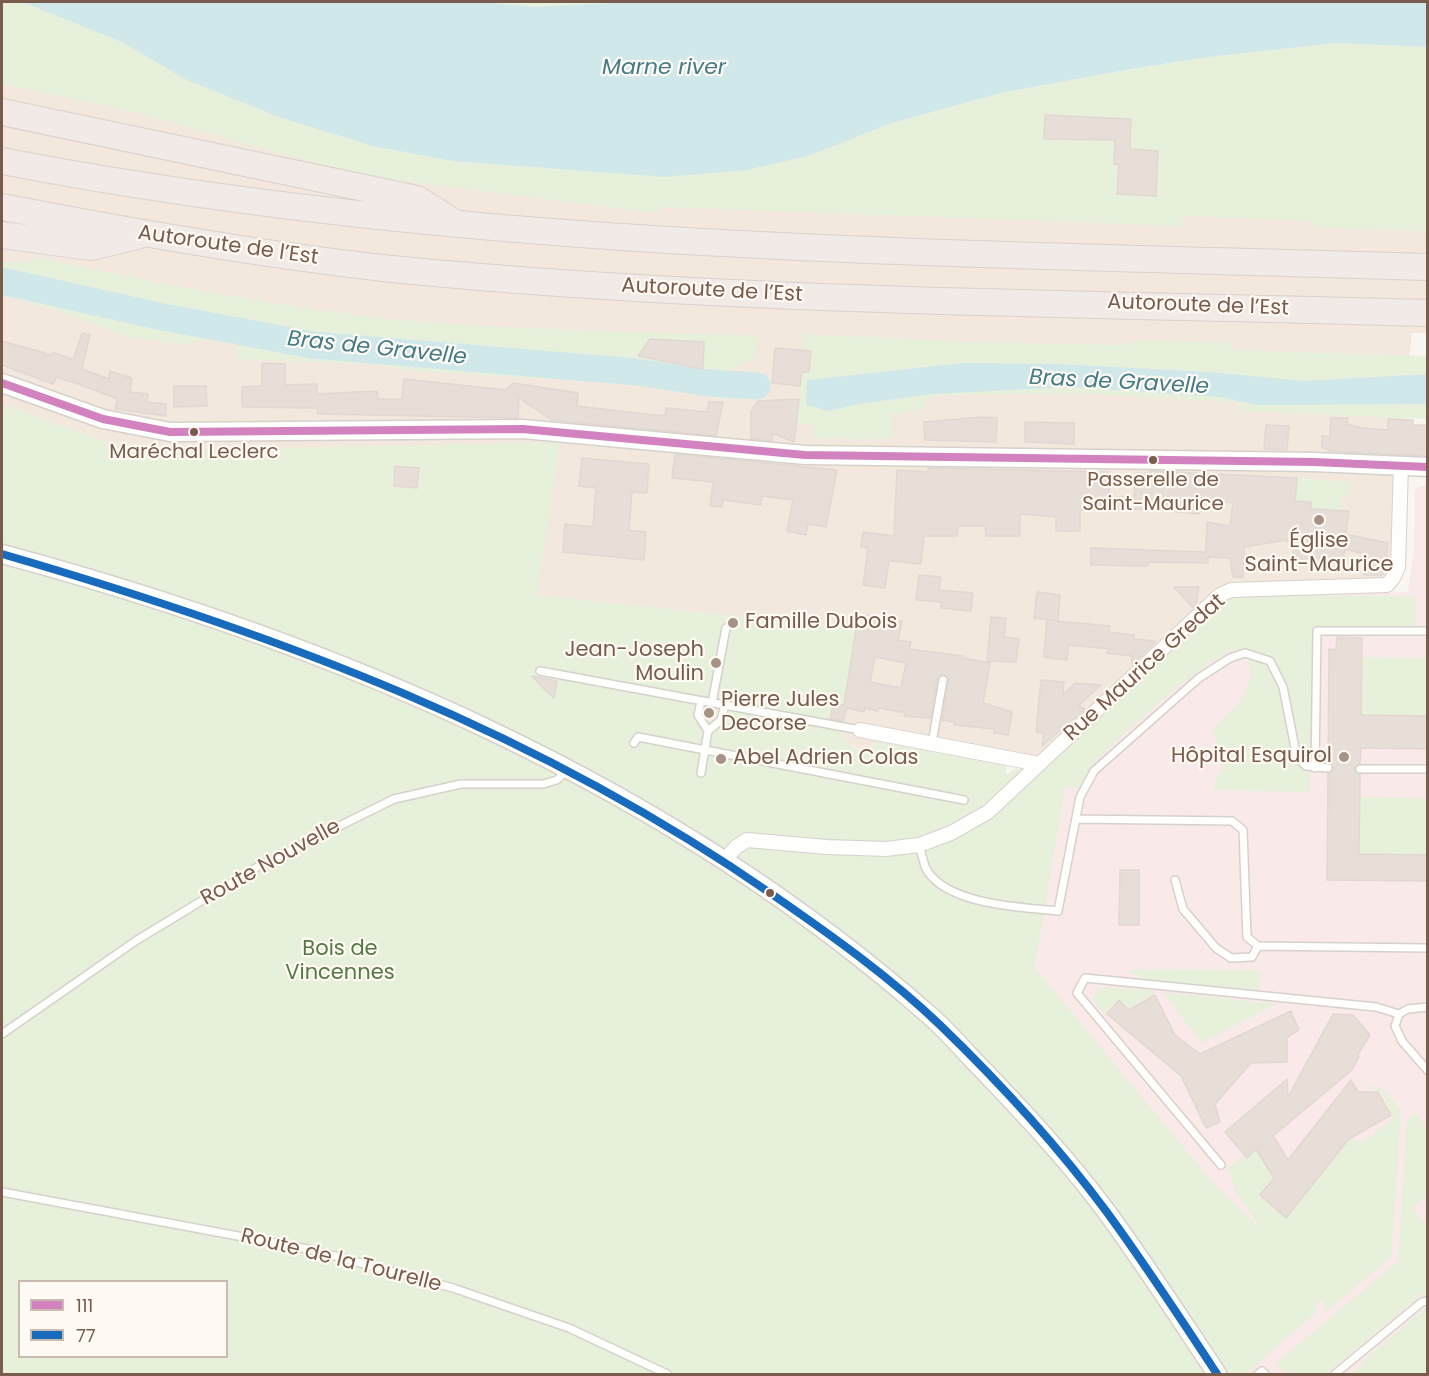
<!DOCTYPE html>
<meta charset="utf-8">
<style>
body{margin:0}
#map{position:relative;width:1429px;height:1376px;overflow:hidden;background:#f9f5f0;font-family:Poppins,sans-serif}
canvas{display:block}
.frame{position:absolute;inset:0;border:3px solid #7a5c4d;pointer-events:none}
.legend{position:absolute;left:18px;top:1280px;width:210px;height:78px;box-sizing:border-box;background:#fffaf3;border:2px solid #cabbb1;margin:0;padding:8px 10px;list-style:none;font-size:18px;color:#7a5c4d}
.legend li{display:flex;align-items:center;gap:12px;height:30px}
.legend b{width:30px;border:2px solid #cabbb1}
</style>
<div id="map">
<canvas width="1429" height="1376"></canvas>
<div class="frame"></div>
<ul class="legend">
<li><b style="height:8px;background:#d282be"></b>111</li>
<li><b style="height:8px;background:#186abd"></b>77</li>
</ul>
</div>
<script>
const ctx = document.querySelector('canvas').getContext('2d');
ctx.lineJoin = 'round';
function paint(path, color) { ctx.fillStyle = color; ctx.fill(path, 'evenodd'); }
function trace(path, color, width, dash) { ctx.strokeStyle = color; ctx.lineWidth = width; ctx.lineCap = dash ? 'butt' : 'round'; ctx.setLineDash(dash || []); ctx.stroke(path); }
function drawText(font, color, halo, rows, align = 'center') {
  ctx.font = font + ' Poppins,sans-serif'; ctx.lineWidth = 4.5; ctx.setLineDash([]); ctx.textBaseline = 'middle'; ctx.strokeStyle = halo; ctx.fillStyle = color; for (const [text, x, y, turn = 0] of rows) {
    ctx.save(); ctx.translate(x, y); ctx.rotate((+turn || 0) * Math.PI / 180); ctx.textAlign = isNaN(turn) ? turn : align; if (halo) ctx.strokeText(text, 0, 0); ctx.fillText(text, 0, 0); ctx.restore();
  }
}
paint(new Path2D(`
 M2 2H23L665 177 1208 57 1337 43 1427 47V333H1412L1402 415 1398 567 1393 578 1231 590 1039 764 1006 766 877 741 871 747 861 750 846 743 841 733 856 629 536 595 560 443 156 451 112 444 2 404Z`), '#f2e8de');
paint(new Path2D(`
 M1420 486H1427V1374H1244L1035 969 1071 748 1238 595 1408 592 1414 549 1415 490Z`), '#fae9e9');
paint(new Path2D(`
 M2 2H23L44 8 124 43 185 79 279 117 665 177 746 170 808 156 889 124 1001 93 1125 70 1208 57 1337 43 1427 47V231L1321 228 1311 221 1183 216V226L660 207 657 213 398 180 330 167 130 111 2 84Z
 M483 2H627L535 7Z
 M39 258C163 283 287 310 412 321 527 331 643 331 758 336L755 358 734 368 731 400 620 383 415 371 365 364 237 359 234 343 201 341 179 344 128 337 56 310 2 295V261L24 263Z
 M803 334 970 342 1123 345 1144 340 1231 343V350L1427 356V374L1305 381 1208 372 1056 364 963 363 807 380 806 404 828 411 858 404 934 394 1070 387 1219 397 1259 405 1427 404V419L1241 411 1236 402 1074 393 930 396 923 409 892 414 893 439 813 438 811 424H798Z
 M2 404 112 444 156 451 560 442 537 595 856 629 842 722C842 736 844 746 861 750L871 747 876 741 1006 766V775L1016 768 1033 771 1220 595 1415 596 1416 628H1313L1310 792 1214 790C1213 779 1219 776 1222 767 1225 755 1217 742 1211 731L1237 705 1251 678 1248 657 1235 649C1208 658 1112 741 1093 766 1088 772 1085 780 1082 787H1065L1035 968 1215 1185 1262 1230 1237 1194 1227 1168 1243 1156 1246 1159 1256 1150 1273 1177 1259 1196 1286 1218 1350 1140 1353 1138 1361 1143 1394 1118 1381 1092 1366 1088C1384 1082 1393 1099 1401 1112L1391 1257 1326 1312 1322 1299 1315 1306 1319 1310 1245 1374H2ZM20 1282H226V1356H20Z
 M1297 478 1351 482 1349 495H1342L1341 510 1311 509V502H1300L1295 498Z
 M1362 657 1427 658V716L1361 715Z
 M1359 797 1427 798V855L1359 854Z
 M1130 969 1261 970 1260 990 1141 980V975L1130 974Z
 M1102 987 1154 991 1155 994 1129 1008 1119 999 1105 1015 1092 999 1097 990Z
 M1162 992 1277 1004 1202 1043Z
 M1415 1114 1427 1127V1195L1413 1208 1424 1222 1427 1220V1294H1422L1326 1374H1285L1276 1363 1398 1261 1407 1120Z
 M1427 1307V1374H1350L1363 1364 1362 1361Z`), '#e7f0db');
paint(new Path2D(`
 M23 2H483L535 7 627 2H1427L1428 47 1337 43 1208 57 1125 70 1001 93 889 124 808 156 746 170 665 177 453 161 373 146 279 117 185 79 124 43Z
 M963 363 1056 364 1208 372 1305 381 1427 374V404L1258 405 1219 397 1070 387 934 394 858 404 828 411 806 405 807 380Z`), '#d0e8ea');
trace(new Path2D(`
 M2 281 158 316 312 345 637 372 709 383 757 386`), '#d0e8ea', 27);
const building = new Path2D(`
 M1045 115 1131 119 1130 149 1158 151 1156 196 1117 194 1119 165 1114 164 1115 140 1044 139Z
 M82 333 90 335 82 369 109 379 110 371 132 378 130 392 148 394 147 402 166 404V416L115 409 117 399 79 384 56 377 53 384 2 365V341L45 353 44 357 48 354 52 355 53 352 73 360Z
 M650 339 704 342 703 369 638 356Z
 M775 348 811 351 809 372H802L800 386 772 383Z
 M262 363 285 364V385L317 384V394L377 391 378 399H402L404 379 506 390 513 383 578 393 577 406 653 415H665L666 408 707 412 709 402H723L716 436 552 420 519 398 518 418 321 414H318L317 408 242 407V387L262 386Z
 M174 386H206L207 406 174 407Z
 M799 399 794 442 772 433V441L751 439V411L758 401Z
 M981 417 997 418 996 442 925 440 924 422Z
 M1331 418H1348L1347 424 1361 428 1388 430V419L1413 420V425H1428V456L1328 451 1329 449 1322 448V436L1330 437Z
 M1025 422 1074 423V444L1025 442Z
 M1266 425 1289 426 1287 450 1264 449Z
 M675 454 837 470 826 527 808 524 806 535 787 531 793 500 762 496 761 505 723 500 722 507 710 506 713 482 672 478Z
 M582 458 649 464 647 493 632 492 629 530 646 532 644 560 563 552 565 524 593 527 596 488 579 486Z
 M395 466 419 468 417 488 394 486Z
 M928 468 1110 472 1109 497H1134L1136 473H1150V471L1297 478 1295 501 1311 502V509L1349 511 1346 534 1388 543 1385 571 1382 575H1364L1368 555 1345 549 1342 564 1312 557 1311 566 1292 565 1294 542H1286V540L1244 547 1243 577H1233L1230 558 1208 557V563L1148 562V566L1091 565V548L1206 552 1207 522 1230 526 1233 503 1200 498 1199 514 1147 509 1080 510V531H1056V517L1020 514V536H986L985 526H958L957 536H924L921 564 889 561 885 588 863 585 868 548 861 547 863 532 894 536 897 470 928 472Z
 M919 575 941 577 939 590 973 593 971 611 941 608V602L916 600Z
 M1174 587H1199L1196 605 1193 608Z
 M1037 592 1060 595 1058 621 1034 618Z
 M865 615 902 621 898 640 911 642 909 649 963 656V658L990 663 983 703 1012 712 1008 735 994 733V729L954 725V722L942 720 949 680 943 674 937 679 931 718 904 716 905 713 879 708 878 711 865 708 864 712 847 708 843 721 830 719 833 704 844 705 856 629H862ZM875 657 906 663 901 688 870 682Z
 M991 617 1006 618 1004 637 1019 639 1016 662 987 661Z
 M1047 620 1110 626 1109 632 1134 635V639L1156 641 1132 665V656L1106 653 1110 649 1068 645 1067 660 1044 657Z
 M1337 637 1362 638 1361 715 1428 716V749L1361 748 1360 763 1354 768 1360 775 1359 854 1428 855V881L1327 880 1328 774 1334 768 1328 762 1329 649 1336 650Z
 M532 676 557 681 554 698 545 690Z
 M1041 680 1064 682 1063 695 1075 683 1101 685 1078 706 1085 709 1042 746 1044 733 1036 732Z
 M1120 870H1139V925H1119Z
 M1155 995 1175 1035 1200 1054 1291 1011 1299 1030 1287 1037V1062L1251 1063 1215 1104 1220 1122 1206 1128 1181 1076 1107 1014 1119 1000 1129 1010Z
 M1333 1014 1353 1015 1370 1035 1358 1054 1359 1057 1352 1070 1273 1136 1288 1160 1351 1080 1358 1092H1378L1391 1115 1349 1139 1286 1218 1260 1195 1274 1178 1256 1149 1247 1158 1225 1132 1287 1079 1288 1097Z`);
paint(building, '#e6ded7');
trace(building, '#e2d8d2', 1.5);
const service = new Path2D(`
 M540 671 860 730
 M701 701 698 715 708 731
 M712 703 726 628
 M634 743 638 737 964 800
 M932 743 943 680
 M1315 768 1317 631H1428
 M1360 769H1428
 M701 773 708 731 721 720 725 705
 M1077 819 1232 821 1243 830 1247 937 1258 946 1428 948
 M919 845C922 853 923 865 928 872 951 905 1021 907 1058 911L1080 797 1094 771 1199 678 1230 658 1245 653 1270 661 1283 687 1297 758 1306 766 1328 768
 M1175 880 1183 909 1216 948 1231 958 1252 957 1258 946
 M1428 1007 1408 1009 1399 1014 1395 1026 1402 1041 1428 1071
 M2 1034 137 940 259 866 394 799 461 784H543L557 780 566 771
 M1221 1165 1077 993 1085 978 1376 1007 1399 1014
 M2 1192 313 1250 453 1288 569 1328 667 1374
 M1258 1374 1262 1371 1265 1374
 M1335 1374 1422 1302 1428 1301`);
const minor = new Path2D(`
 M860 730 1039 764
 M724 861 736 847 747 840 827 847 886 849 919 845 951 833 988 812 1220 595 1231 590 1387 585 1393 578 1398 567 1401 466`);
const tertiary = new Path2D(`
 M2 383 103 419 170 432 523 429 805 455 1314 462 1428 467
 M2 554C336 644 666 783 929 1015 948 1031 964 1051 982 1069 1025 1114 1069 1161 1106 1211 1145 1264 1181 1320 1217 1374`);
const motorway = new Path2D(`
 M2 112 417 199 452 221
 M2 161C471 252 952 252 1428 267
 M2 207C131 232 261 255 392 269 736 303 1083 303 1428 313
 M2 235 91 247 137 236`);
trace(service, '#d7d1cb', 10);
trace(minor, '#d7d1cb', 16);
trace(tertiary, '#d7d1cb', 21);
trace(motorway, '#dad1cc', 28);
trace(service, '#fefefd', 7);
trace(minor, '#fefefd', 14);
trace(tertiary, '#fefefd', 18);
trace(motorway, '#f2eae7', 26);
trace(new Path2D(`
 M2 383 103 419 170 432 523 429 805 455 1314 462 1428 467`), '#d282be', 8);
trace(new Path2D(`
 M2 554C277 634 536 730 773 895 831 935 890 977 940 1025 999 1082 1057 1145 1106 1211 1145 1264 1181 1319 1217 1374`), '#186abd', 8);
for (const [x, y, r, color] of [
 [194,432,5,"#7a5c4d"],
 [1153,460,5,"#7a5c4d"],
 [1319,520,6,"#a69286"],
 [733,623,6,"#a69286"],
 [716,663,6,"#a69286"],
 [709,713,6,"#a69286"],
 [1344,757,6,"#a69286"],
 [721,759,6,"#a69286"],
 [770,893,5,"#7a5c4d"]
]) { const dot = new Path2D(); dot.arc(x, y, r, 0, 2 * Math.PI); ctx.fillStyle = color; ctx.fill(dot); trace(dot, '#fffaf3', 2); }
drawText('20px', '#7a5c4d', '#fffaf3', [
 ["Maréchal Leclerc",194,453],
 ["Passerelle de",1153,481],
 ["Saint-Maurice",1153,505]
]);
drawText('21px', '#7a5c4d', '#fffaf3', [
 ["Autoroute de l’Est",228,246,8],
 ["Autoroute de l’Est",712,291,3],
 ["Autoroute de l’Est",1198,306,2],
 ["Rue Maurice Gredat",1145,668,-42],
 ["Route Nouvelle",271,863,-29],
 ["Route de la Tourelle",341,1261,14]
]);
drawText('21px', '#7a5c4d', '#fffaf3', [
 ["Église",1319,542,"center"],
 ["Saint-Maurice",1319,566,"center"],
 ["Famille Dubois",745,623],
 ["Jean-Joseph",704,651,"right"],
 ["Moulin",704,675,"right"],
 ["Pierre Jules",721,701],
 ["Decorse",721,725],
 ["Hôpital Esquirol",1332,757,"right"],
 ["Abel Adrien Colas",733,759]
], 'left');
drawText('21px', '#537a41', '#fffaf3', [
 ["Bois de",340,950],
 ["Vincennes",340,974]
]);
drawText('italic 22px', '#437c86', '#fffaf3', [
 ["Marne river",664,68],
 ["Bras de Gravelle",377,349,6],
 ["Bras de Gravelle",1119,383,3]
]);
</script>
